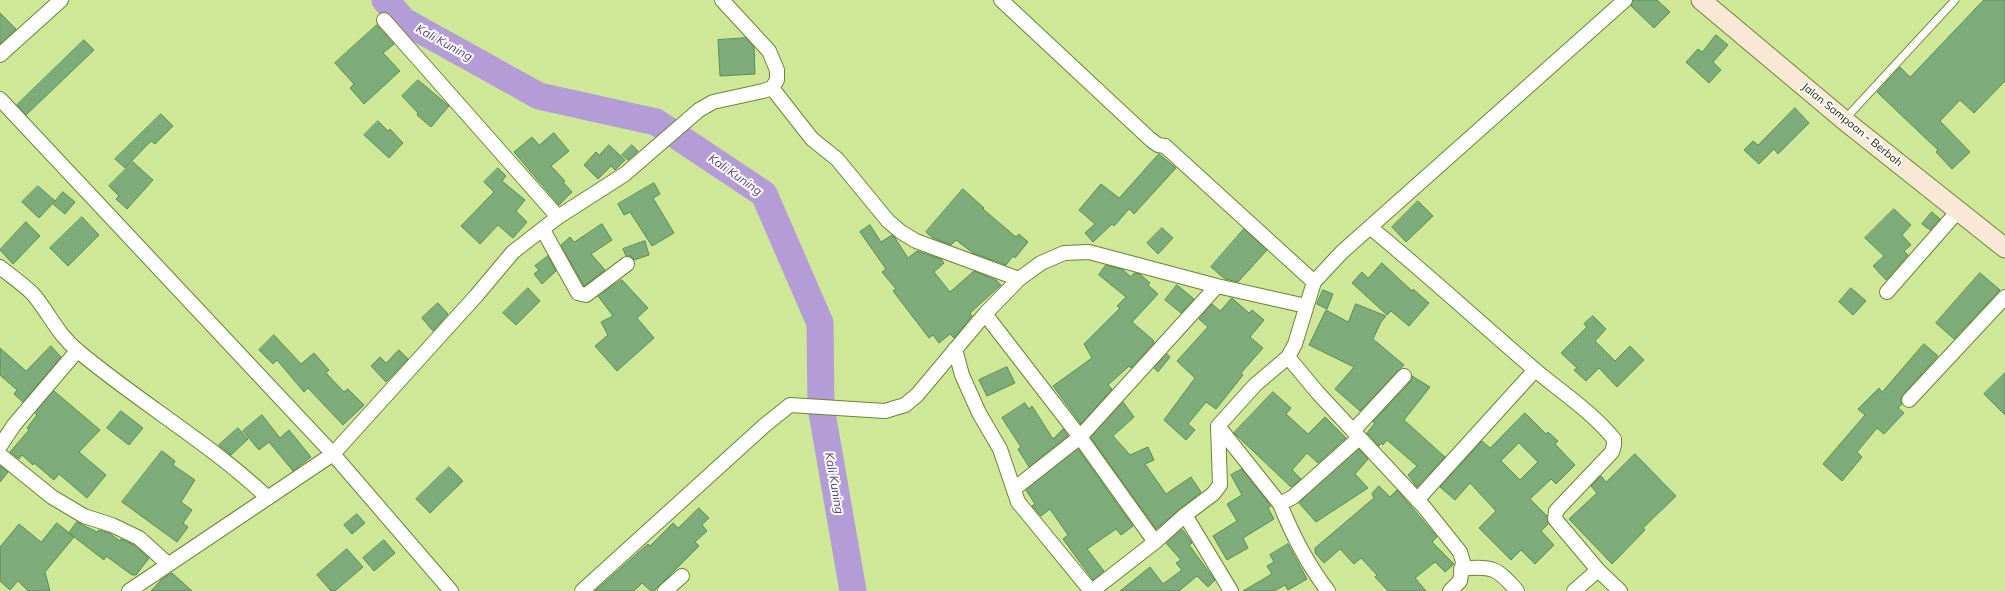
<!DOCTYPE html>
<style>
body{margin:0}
canvas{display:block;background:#cee898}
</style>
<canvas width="2005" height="591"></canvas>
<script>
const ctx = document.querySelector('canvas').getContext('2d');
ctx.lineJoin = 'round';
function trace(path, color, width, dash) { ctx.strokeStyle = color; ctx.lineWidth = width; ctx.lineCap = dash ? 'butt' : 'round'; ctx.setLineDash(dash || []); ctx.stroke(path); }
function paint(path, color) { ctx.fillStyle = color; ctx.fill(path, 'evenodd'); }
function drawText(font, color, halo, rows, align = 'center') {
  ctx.font = font + ' Mulish,sans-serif'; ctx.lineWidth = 4; ctx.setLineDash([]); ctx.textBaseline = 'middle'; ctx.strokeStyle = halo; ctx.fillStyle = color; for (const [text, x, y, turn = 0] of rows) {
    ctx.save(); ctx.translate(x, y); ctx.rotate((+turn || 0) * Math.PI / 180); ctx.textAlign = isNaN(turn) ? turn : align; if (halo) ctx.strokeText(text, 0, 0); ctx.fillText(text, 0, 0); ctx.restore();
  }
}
trace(new Path2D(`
 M385 0 404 21 539 96 656 122 764 194 820 323 821 407 853 591`), '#b49cd6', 27);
const building = new Path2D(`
 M1633 0H1657L1670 12 1654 28 1631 6Z
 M1984 0H2005V81L1974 113 1960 100 1940 121 1970 152 1952 169 1936 152 1938 150 1877 92 1900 67 1910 77Z
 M0 13 16 29 0 44Z
 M377 25 394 44 383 53 400 71 364 104 350 88 354 84 335 63Z
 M1716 35 1728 45 1713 62 1721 70 1709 83 1686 62 1698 49 1702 52Z
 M746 38 754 47 755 74 720 76 718 40Z
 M84 40 94 50 26 115 17 105Z
 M418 80 449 106 431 127 417 115 418 113 402 96Z
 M1795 108 1809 123 1778 154 1774 149 1759 164 1744 150 1753 141 1758 145Z
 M161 114 173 126 155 144 151 141 125 168 115 159Z
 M378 121 388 131 390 129 403 143 389 158 364 135Z
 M554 133 569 151 551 166 565 181 563 182 572 192 559 205 514 152 532 137 539 145Z
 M609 145 625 160 615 170 611 166 598 179 584 165 596 152 599 155Z
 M632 145 638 151 628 160 622 155Z
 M1159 154 1176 168 1134 214 1129 209 1114 226 1112 224 1093 242 1085 233 1095 224 1079 210 1101 184 1119 198Z
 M133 162 153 180 127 209 116 199 119 196 109 186Z
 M498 168 506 176 502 181 525 200 516 211 527 222 513 238 498 225 480 244 461 226 494 192 484 182Z
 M654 183 660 194 653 198 674 233 652 246 630 212 624 215 618 204Z
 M38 186 55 201 39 218 22 202Z
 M963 189 984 208 983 209 1016 237 1019 234 1028 242 1015 258 1013 256 1006 265 973 253 956 240 951 245 933 238 926 232Z
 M63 192 75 202 65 214 53 204Z
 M1418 201 1433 216 1406 242 1392 227Z
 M1894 209 1911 225 1902 235 1911 245 1904 251 1908 255 1886 280 1873 266 1884 256 1865 238Z
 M1932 212 1940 219 1930 230 1922 224Z
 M82 217 99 235 68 266 50 248Z
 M26 222 40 236 13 264 0 250Z
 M602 224 612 240 591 254 605 270 584 286 561 245 570 237 574 242Z
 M870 225 881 242 892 235 895 238 908 258 917 251 941 259 944 263 934 272 950 292 974 271 996 280 1001 285 970 313 972 316 954 338 950 334 939 343 933 335 929 338 893 291 896 289 882 272 886 269 860 232Z
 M1162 228 1173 238 1158 254 1147 243Z
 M1244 229 1267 250 1238 282 1225 279 1211 267Z
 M645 241 649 255 634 260 631 256H626L623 249Z
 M548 256 556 271 542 284 534 274 539 270 535 266Z
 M1382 263 1412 291 1413 289 1429 303 1409 326 1391 311 1387 315 1352 283 1362 272 1368 278Z
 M1106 265 1122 269 1131 277 1134 273 1140 274 1150 283 1148 285 1158 294 1132 322 1153 340 1154 343 1131 368 1129 366 1108 385 1112 389 1081 424 1053 386 1092 358 1084 344 1120 308 1117 306 1126 297 1099 275Z
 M1980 273 2000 290 1954 339 1936 323Z
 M622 280 648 308 637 318 654 338 617 371 595 346 608 335 601 322 613 316 598 296Z
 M1177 285 1194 299 1181 313 1165 300Z
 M528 288 540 301 516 325 503 313Z
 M1851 288 1866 301 1853 315 1839 302Z
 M1323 290 1333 294 1327 309 1317 304Z
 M1232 298 1249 313 1252 310 1264 320 1250 337 1263 348 1241 373 1243 375 1216 409 1206 402 1188 424 1195 430 1186 440 1164 420 1195 378 1177 361 1208 327 1199 319 1212 304 1220 311Z
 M438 303 448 314 433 331 422 318Z
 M1356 304 1386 316 1381 322 1373 339 1404 365 1360 411 1335 389 1354 367 1309 345 1326 310 1348 322Z
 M1593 316 1606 329 1595 341 1615 361 1630 346 1644 360 1617 387 1599 368 1586 381 1574 370 1577 368 1561 353 1587 327 1584 324Z
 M274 335 301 364 314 353 329 370 326 373 344 392 348 389 364 405 343 425 308 388 304 392 277 360 273 364 259 350Z
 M1924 344 1938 356 1903 395 1901 398 1902 404 1898 408 1904 413 1884 434 1877 428 1857 452 1862 457 1842 481 1823 464 1865 415 1858 409 1879 388 1882 392Z
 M51 346 61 357 23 402 14 394 17 390 0 375V348L26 371Z
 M399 350 408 359 386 382 371 366 380 357 386 363Z
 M1167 354 1170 357 1158 372 1154 368Z
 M1007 367 1015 383 987 396 979 380Z
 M2005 373V415L1984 394Z
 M1412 376 1430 387 1404 420 1445 457 1417 487 1408 475 1417 466 1387 440 1383 445 1381 443 1379 446 1367 433 1375 423 1373 422 1410 382Z
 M54 391 100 430 79 452 106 475 87 498 59 474 54 480 34 463 33 465 22 455 19 459 10 452 29 430 27 428 37 415 35 413Z
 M1273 392 1291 408 1286 414 1308 434 1325 417 1346 438 1318 463 1307 453 1292 470 1301 479 1291 487 1234 433Z
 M1123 402 1134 417 1113 436 1130 455 1148 447 1154 460 1145 464 1166 494 1191 477 1201 492 1156 529 1091 438Z
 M1025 403 1029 409 1032 406 1053 439 1063 429 1068 436 1029 467 1018 449 1021 447 1002 418Z
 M121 411 143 428 129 445 107 428Z
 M1525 413 1546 434 1548 432 1558 441 1555 444 1575 465 1556 484 1551 479 1530 499 1547 516 1548 524 1541 531 1554 545 1535 564 1521 550 1511 560 1479 528 1496 511 1470 483 1455 500 1440 487 1482 441 1490 448ZM1519 443 1538 462 1520 480 1501 461Z
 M262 415 280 438 289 430 311 457 293 471 269 442 259 450 243 431Z
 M238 428 248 439 231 455 219 445Z
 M1078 449 1133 526 1121 535 1116 529 1087 549 1104 571 1093 580 1063 539 1068 535 1050 509 1041 516 1032 506 1035 504 1026 490Z
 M1359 449 1368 459 1355 474 1368 488 1316 522 1299 503Z
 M162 451 175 461 173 465 195 480 181 502 192 510 183 523 188 527 177 542 122 502Z
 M1635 454 1676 496 1643 528 1645 530 1612 564 1569 519 1597 493 1591 486 1601 476 1606 482Z
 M0 466 8 472 0 482Z
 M449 467 463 481 430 513 416 499Z
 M1242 469 1271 506 1268 508 1274 519 1243 538 1248 548 1227 560 1213 536 1237 521 1227 504 1242 495 1231 475Z
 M1379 486 1390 497 1397 490 1437 537 1432 542 1454 564 1445 572 1435 562 1415 578 1426 591H1388L1375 577 1377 575 1361 558 1354 564 1340 549 1324 563 1315 553V548L1374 498 1372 494Z
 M699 508 709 518 702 525 707 531 695 542 699 546 654 591H651L642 583 634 591H595L648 544 650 546 673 523 678 528Z
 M357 514 365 523 352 534 344 525Z
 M77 522 97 532 99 530 109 533 120 541 121 539 134 545 149 558 136 575H132L106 556 104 560 69 533Z
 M57 523 74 537 45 572 50 591H28L18 581 10 590 0 581V547L19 524 41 542Z
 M1182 529 1192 543 1189 545 1215 580 1208 587 1197 576 1179 591H1120L1150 567 1163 584 1182 570 1176 563 1181 560 1166 543Z
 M384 540 395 553 374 571 363 558Z
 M1288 544 1307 579 1288 590 1285 585 1274 591H1243L1272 574 1267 566 1274 562 1270 555Z
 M347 549 363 567 335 591H331L317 575Z
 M172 573 192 591H151L162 579Z`);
paint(building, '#7dab7a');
trace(building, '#568f54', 1);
const lane = new Path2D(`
 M1845 119 1955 0`);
const street = new Path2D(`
 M1001 0 1150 139 1158 145 1165 146 1314 282
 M384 20 558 217
 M0 55 61 0
 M772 88 812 139 837 159 888 221 901 232 916 241 1019 279 1041 263 1064 253 1089 252 1217 286 1306 306
 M0 99 333 454 129 591
 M1371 228C1426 273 1479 322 1534 369 1561 392 1591 411 1614 439V445L1612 452 1556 511 1555 519 1598 570 1620 591
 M543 230 578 293 586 295 627 264
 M0 267C11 276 23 284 33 294 49 313 58 335 78 351 140 403 210 443 268 498
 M1887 292 1958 211
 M985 314 1080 437 1155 542
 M955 349 962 375 979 413 1000 449 1018 502 1091 591
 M1288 357 1295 344 1314 282 1342 252 1625 0
 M1909 400 2005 297
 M1218 426 1280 504
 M1353 431 1404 376
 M0 446 14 425 77 351
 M0 455 52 497 84 516 112 525 139 538 168 564
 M1014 489 1080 437 1217 286
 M1417 500 1535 370
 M1185 515 1213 494 1220 485 1218 426 1255 385 1288 357 1318 393 1424 507 1460 552 1463 562 1460 581 1450 591
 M1461 569C1491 565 1498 568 1517 591
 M451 591 333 454 476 296 513 252 558 217 625 174 699 110 713 102 763 91 772 88 777 80V70L769 51 722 0
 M582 591 765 425 790 405 885 411 905 405 917 395 985 314 1019 279
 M665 591 682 576
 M1092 591 1155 542 1185 515 1231 591
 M1328 591C1308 565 1292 534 1280 504L1293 497 1359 438
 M1574 591 1598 570`);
const secondary = new Path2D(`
 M1701 0 1844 120 2005 248`);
trace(lane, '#6d8337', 9);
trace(street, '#6d8337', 16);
trace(secondary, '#6d8337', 21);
trace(lane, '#fff', 7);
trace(street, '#fff', 14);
trace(secondary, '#fae8d7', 19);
drawText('11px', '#212a0a', '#fbfef6', [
 ["Jalan Sampaan - Berbah",1852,125,39]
]);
drawText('italic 12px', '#5e3d84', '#fbfef6', [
 ["Kali Kuning",444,43,29],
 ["Kali Kuning",735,175,35],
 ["Kali Kuning",834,483,80]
]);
</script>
